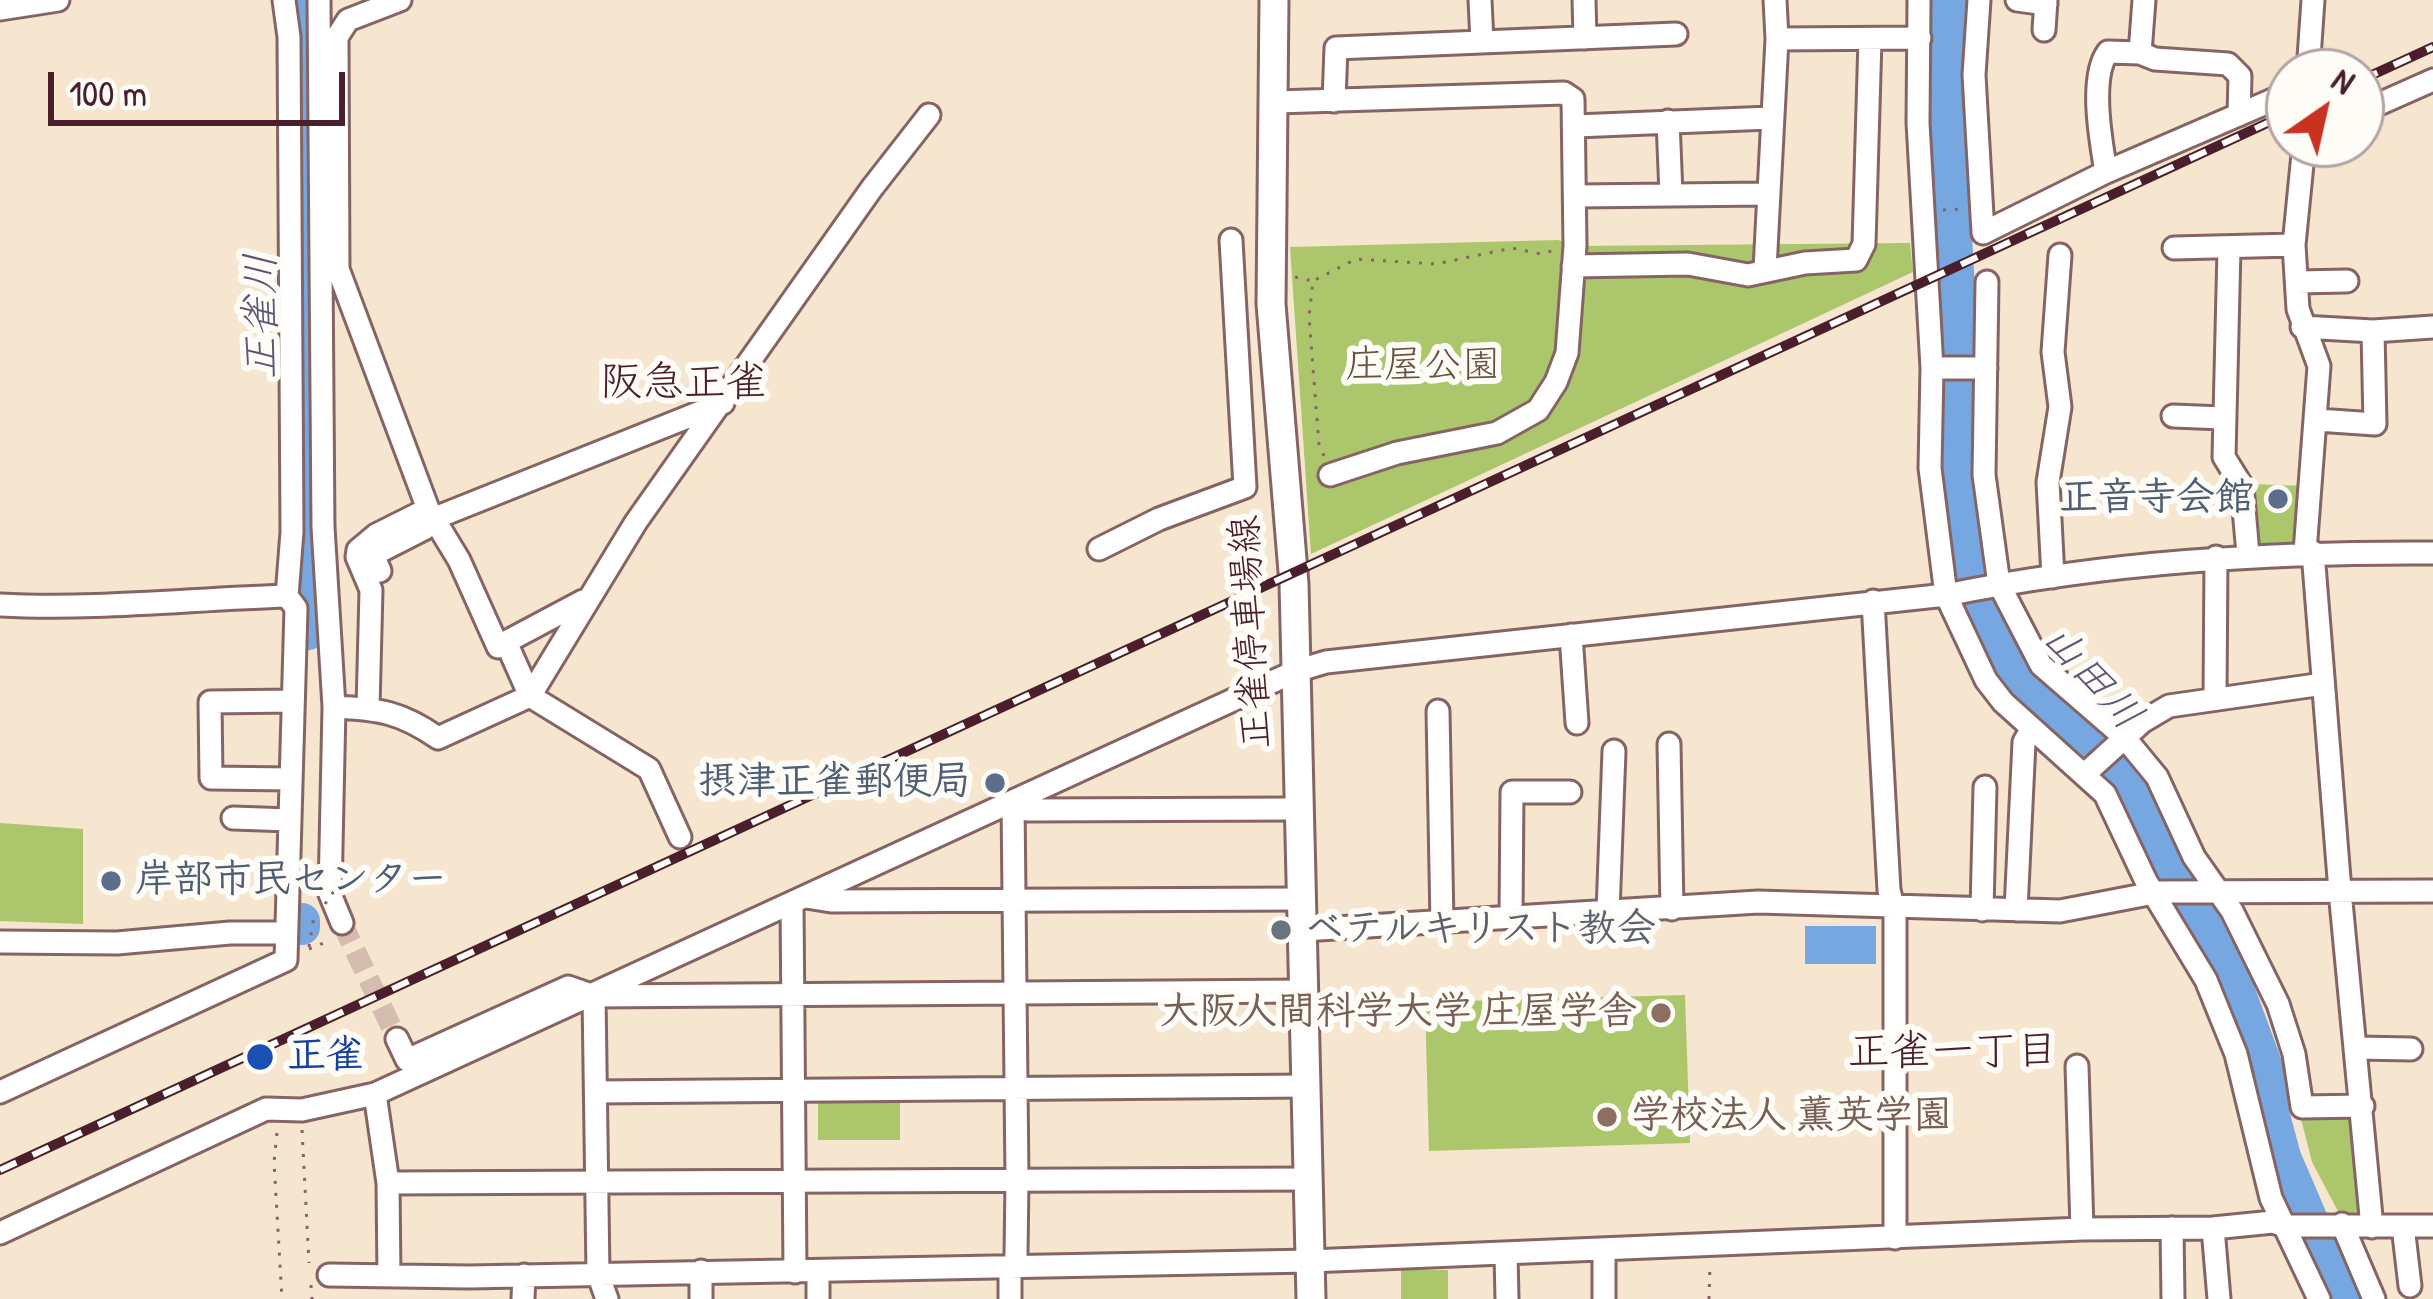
<!DOCTYPE html>
<meta charset="utf-8">
<style>
body{margin:0}
#map{position:relative;width:2433px;height:1299px;overflow:hidden;background:#f6e5cf;font-family:"Patrick Hand",sans-serif}
canvas{display:block}
.north{position:absolute;left:2265px;top:48px;width:120px;height:120px;box-sizing:border-box;background:#fdfcf7;border:3px solid #b5a4a5;border-radius:50%;rotate:34deg;font-size:33px;font-weight:700;line-height:48px;text-align:center;color:#4a1f2b}
.north::after{content:'';display:block;margin:auto;width:42px;height:54px;background:#c8321e;clip-path:polygon(50% 0,100% 100%,50% 72%,0 100%)}
.scale{position:absolute;left:48px;top:72px;width:297px;height:54px;box-sizing:border-box;border:6px solid #4a1f2b;border-top:0;padding-left:15px;font-size:36px;line-height:42px;white-space:nowrap;color:#4a1f2b;-webkit-text-stroke:9px #fdfcf7;paint-order:stroke}
</style>
<div id="map">
<canvas width="2433" height="1299"></canvas>
<div class="north">N</div>
<div class="scale">100 m</div>
</div>
<script>
const ctx = document.querySelector('canvas').getContext('2d');
ctx.lineJoin = 'round';
function paint(path, color) { ctx.fillStyle = color; ctx.fill(path, 'evenodd'); }
function trace(path, color, width, dash) { ctx.strokeStyle = color; ctx.lineWidth = width; ctx.lineCap = dash ? 'butt' : 'round'; ctx.setLineDash(dash || []); ctx.stroke(path); }
function drawText(font, color, halo, rows, align = 'center') {
  ctx.font = font + ' "Patrick Hand","Klee One",sans-serif'; ctx.lineWidth = 12; ctx.setLineDash([]); ctx.textBaseline = 'middle'; ctx.strokeStyle = halo; ctx.fillStyle = color; for (const [text, x, y, turn = 0] of rows) {
    ctx.save(); ctx.translate(x, y); ctx.rotate((+turn || 0) * Math.PI / 180); ctx.textAlign = isNaN(turn) ? turn : align; if (halo) ctx.strokeText(text, 0, 0); ctx.fillText(text, 0, 0); ctx.restore();
  }
}
paint(new Path2D(`
 M1558 240 1576 246 1910 243 1913 272 1311 554 1290 247Z
 M2251 484 2306 486 2299 537 2291 544 2262 545 2254 533Z
 M0 823 83 829V924L0 921Z
 M1685 995 1690 1143 1429 1151 1425 1002Z
 M900 1094V1140H818V1095Z
 M2352 1112 2364 1205 2357 1216 2340 1215 2312 1162 2300 1115Z
 M1401 1270H1448V1299H1401Z`), '#acc66c');
paint(new Path2D(`
 M1805 926H1876V964H1805Z`), '#76a7e1');
trace(new Path2D(`
 M1949 0 1946 93 1961 361 1957 476 1963 534 1978 599 2015 672 2058 718 2098 750 2128 784 2227 964 2265 1067 2272 1116 2283 1157 2344 1299
 M308 632V0
 M302 927V921`), '#76a7e1', 36);
trace(new Path2D(`
 M342 923 397 1039`), '#d4bdae', 21, [21, 10]);
const minor = new Path2D(`
 M319 0 323 527 334 707 330 894 342 923
 M400 0 348 20 337 37 338 269 428 509 459 560 498 647 506 642
 M1480 0 1482 42
 M1584 0 1585 38
 M1919 0 1918 123 1932 368 1930 468 1946 595 1986 680 2003 702 2105 794 2146 881 2206 980 2236 1054 2271 1198 2319 1299
 M1979 0 1974 75 1983 233 2106 172 2289 93
 M2017 0 2046 4
 M0 9 58 0
 M2044 30 2046 0
 M1777 39 1920 38
 M2140 53 2155 59 2228 64 2240 76 2239 115
 M2308 72 2313 0
 M1334 101 1336 48 1676 34
 M1276 102 1564 93 1573 99 1575 246 1567 353 1556 382 1538 410 1497 433 1397 453 1330 475
 M2361 112 2433 80
 M1668 121 1671 194
 M1576 126 1770 118
 M2304 144 2294 245 2298 309 2319 366 2305 552
 M2106 172C2101 142 2089 77 2108 52L2140 53 2144 0
 M1577 196 1766 194
 M2174 248 2294 245
 M2229 249 2224 457 2242 486 2248 554
 M1573 266 1688 264 1748 275 1805 263 1856 260 1864 244 1870 39
 M1765 269 1777 39 1775 0
 M1987 282 1984 475 1999 584 2041 665 2124 737 2157 777 2194 857 2232 911 2278 1004 2294 1054 2302 1107 2363 1106
 M2297 282 2347 281
 M2302 327 2373 331 2433 327
 M1932 368H1986
 M2173 416 2223 418
 M2317 420 2375 424 2373 331
 M1099 549 1159 519 1245 487 1231 240
 M2313 552 2340 891 2372 1227
 M380 571 373 555 424 529 435 518 723 403
 M2053 577 2048 482 2060 407 2053 352 2060 255
 M1873 601 1889 890 1895 915V1238
 M0 605C96 610 191 599 287 596L292 532 289 37 284 0
 M1571 635 1577 723
 M2215 697 2216 557
 M334 707C379 709 401 712 438 738L530 696 506 642 583 601
 M368 708 371 590 357 557 358 550 376 535 428 509
 M1438 711 1442 923
 M1669 744 1672 909
 M2086 773 2142 722 2169 706 2323 684
 M291 779 211 778 210 702 293 701
 M1013 801 1027 810 1298 809
 M233 818 290 820
 M680 837 649 769 530 696 636 522 872 188 929 115
 M806 897 831 901 1302 899
 M792 903 795 1272
 M1982 910 1985 787
 M2016 910 2024 742 2031 730
 M1608 912 1614 751
 M1511 918 1512 792H1570
 M1303 930 1758 902 2060 911 2159 892 2433 891
 M0 942 117 943 230 933H286
 M594 996 598 1274 607 1299
 M397 1039 407 1060 568 987 594 996 1304 991
 M2357 1048 2411 1049
 M2077 1066 2082 1229
 M0 1092 286 960 296 608 287 596
 M596 1092 1307 1086
 M375 1094 388 1183 389 1276
 M388 1183 1308 1179
 M2342 1224 2374 1299
 M2403 1226 2410 1286
 M2172 1228 2173 1299
 M2213 1228 2219 1299
 M0 1233 266 1109 302 1110 375 1094 1296 671 1326 662 1946 595C2108 562 2269 552 2433 553
 M1506 1254 1507 1299
 M329 1275 469 1277 1310 1261 2082 1229 2213 1228 2273 1222 2285 1226H2433
 M523 1299 524 1275
 M701 1299V1271
 M818 1299V1271
 M1010 1299V1277L1016 1256 1017 1179 1013 801
 M1604 1299V1250`);
const major = new Path2D(`
 M1274 0 1271 304 1294 584 1311 1299`);
trace(minor, '#866464', 27);
trace(major, '#866464', 33);
trace(new Path2D(`
 M1943 210 1963 209
 M1295 277 1313 281
 M1324 456 1319 444 1309 317 1313 281 1356 259 1436 264 1512 248 1541 254 1555 250
 M309 947 314 916
 M309 949 326 942
 M302 1130 309 1263
 M277 1133 274 1162 282 1299
 M311 1285 312 1299
 M1709 1299 1710 1264`), '#866464', 3, [3, 9]);
trace(minor, '#fff', 21);
trace(major, '#fff', 27);
const rail = new Path2D(`
 M2361 80 2433 47
 M0 1170 2289 113`);
trace(rail, '#4a1f2b', 10);
trace(rail, '#fdfcf7', 6, [18]);
trace(new Path2D(`
 M325 904 334 891`), '#866464', 3, [3, 9]);
for (const [x, y, r, color] of [
 [2278,499,12,"#5c6f8a"],
 [995,783,12,"#5c6f8a"],
 [111,881,12,"#5c6f8a"],
 [1281,930,12,"#6b7280"],
 [1661,1013,12,"#8d6e63"],
 [260,1057,15,"#1a4fb4"],
 [1607,1117,12,"#8d6e63"]
]) { const dot = new Path2D(); dot.arc(x, y, r, 0, 2 * Math.PI); ctx.fillStyle = color; ctx.fill(dot); trace(dot, '#fdfcf7', 4.5); }
drawText('39px', '#67513e', '#fdfcf7', [
 ["庄屋公園",1423,367]
]);
drawText('bold 39px', '#4e5e75', '#fdfcf7', [
 ["正音寺会館",2254,499],
 ["摂津正雀郵便局",971,783],
 ["岸部市民センター",135,881,"left"]
], 'right');
drawText('39px', '#4a1f2b', '#fdfcf7', [
 ["正雀停車場線",1252,632,-93]
]);
drawText('bold 39px', '#5b616d', '#fdfcf7', [
 ["ベテルキリスト教会",1305,930]
], 'left');
drawText('bold 39px', '#785e54', '#fdfcf7', [
 ["大阪人間科学大学 庄屋学舎",1637,1013],
 ["学校法人 薫英学園",1631,1117,"left"]
], 'right');
drawText('bold 39px', '#164399', '#fdfcf7', [
 ["正雀",287,1057]
], 'left');
drawText('italic 42px', '#5c5574', '#fdfcf7', [
 ["正雀川",263,316,-90],
 ["山田川",2091,678,48]
]);
drawText('42px', '#4a1f2b', '#fdfcf7', [
 ["阪急正雀",684,384],
 ["正雀一丁目",1953,1053]
]);
</script>
